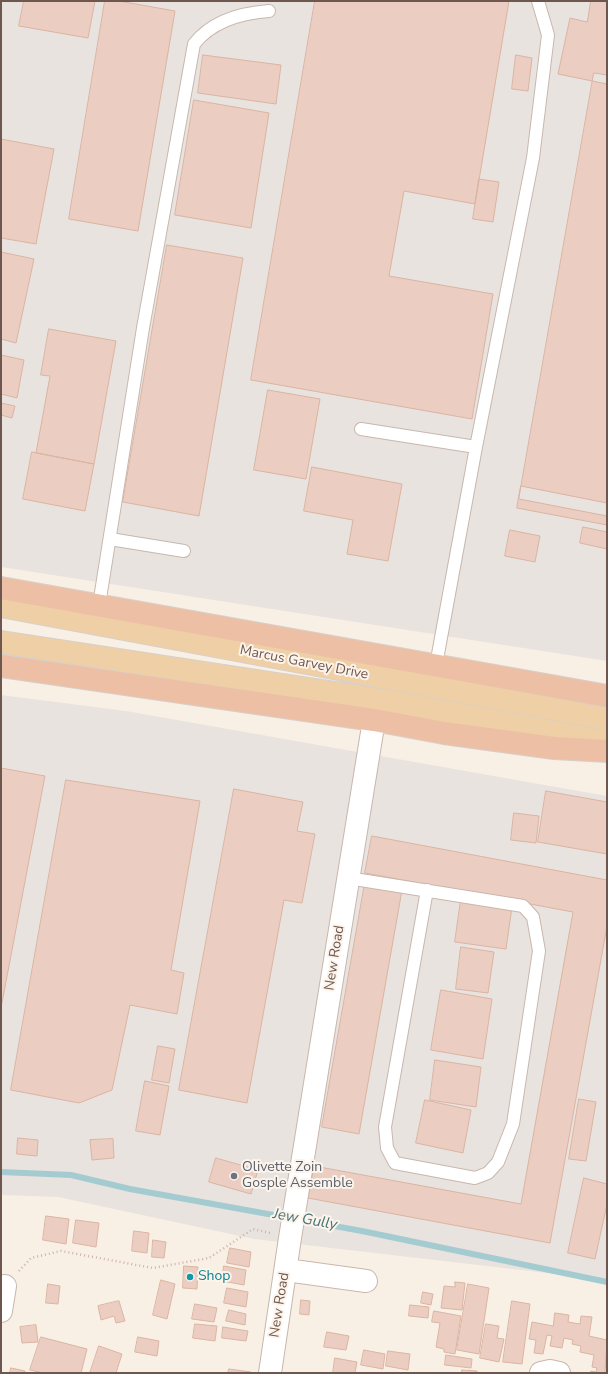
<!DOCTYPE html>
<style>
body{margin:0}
#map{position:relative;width:608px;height:1374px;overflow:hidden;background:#f9f0e5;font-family:"Nunito Sans",sans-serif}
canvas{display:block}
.frame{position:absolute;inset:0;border:2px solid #6e574e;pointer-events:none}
</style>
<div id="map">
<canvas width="608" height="1374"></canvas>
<div class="frame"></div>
</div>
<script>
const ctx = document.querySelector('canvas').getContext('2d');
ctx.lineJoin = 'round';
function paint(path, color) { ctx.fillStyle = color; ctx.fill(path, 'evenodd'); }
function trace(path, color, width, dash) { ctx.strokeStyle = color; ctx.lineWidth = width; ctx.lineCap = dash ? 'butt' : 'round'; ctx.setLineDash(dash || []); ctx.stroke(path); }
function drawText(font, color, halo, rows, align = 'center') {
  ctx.font = font + ' "Nunito Sans",sans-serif'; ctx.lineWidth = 4; ctx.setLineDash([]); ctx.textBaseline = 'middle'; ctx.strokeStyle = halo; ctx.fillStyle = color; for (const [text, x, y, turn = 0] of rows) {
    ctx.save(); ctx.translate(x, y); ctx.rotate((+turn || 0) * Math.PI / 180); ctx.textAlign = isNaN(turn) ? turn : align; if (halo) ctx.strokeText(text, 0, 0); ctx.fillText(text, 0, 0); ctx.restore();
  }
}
paint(new Path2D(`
 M1 1H607V661L1 567Z
 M1 695 126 711 607 796V1280L254 1239 58 1197 1 1195Z`), '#e9e3df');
trace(new Path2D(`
 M1 1172 71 1175 130 1189 362 1231 607 1282`), '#a4ccd0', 6);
const building = new Path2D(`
 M24 1H95L88 38 19 26Z
 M105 1H119L175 11 138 231 69 219Z
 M315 1H509L475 204 404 191 389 276 493 294 472 419 251 380Z
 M591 1H607V84L558 74 570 18 587 22Z
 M203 55 281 65 276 104 198 93Z
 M516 55 532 58 528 91 512 89Z
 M594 73 607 75V516L519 499Z
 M194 100 269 113 251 228 175 215Z
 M1 139 54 149 36 244 1 238Z
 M479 179 499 182 493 222 473 219Z
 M167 245 243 258 199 516 123 502Z
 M1 252 34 259 16 343 1 339Z
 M49 329 116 341 94 464 36 453 50 376 41 375Z
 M1 355 24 360 17 398 1 394Z
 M268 390 320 399 306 479 254 470Z
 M1 403 15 406 12 418 1 415Z
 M32 452 94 464 85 511 23 499Z
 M312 467 402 484 388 561 347 554 353 520 304 511Z
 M521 486 607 503V525L517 508Z
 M583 527 607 532V549L580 543Z
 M510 530 540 536 535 562 505 556Z
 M1 768 45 776 1 1008Z
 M66 780 200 801 171 970 184 973 177 1014 130 1005 112 1090 79 1103 11 1090Z
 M234 789 303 802 297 831 315 834 302 903 284 900 247 1103 179 1090Z
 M546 791 607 802V854L538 842Z
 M514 813 539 816 536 843 511 840Z
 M372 836 607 880V926L550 1243 308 1198 314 1166 521 1204 573 912 365 873Z
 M365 883 402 890 359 1134 322 1127Z
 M461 900 512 907 506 949 455 942Z
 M461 947 494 952 488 993 456 989Z
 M441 990 492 999 483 1059 431 1050Z
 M158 1046 175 1049 169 1083 152 1080Z
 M435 1060 481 1067 476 1107 430 1100Z
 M145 1081 169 1086 160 1135 136 1131Z
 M579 1099 596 1102 586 1161 569 1159Z
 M425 1100 471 1110 463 1153 416 1143Z
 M18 1138 38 1140 37 1156 17 1154Z
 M113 1139 114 1158 92 1160 90 1140Z
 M216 1158 258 1170 251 1194 209 1182Z
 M584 1178 607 1184V1204L595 1259 568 1253Z
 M46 1216 69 1219 66 1244 43 1240Z
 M76 1220 99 1223 96 1247 73 1243Z
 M134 1231 149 1233 147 1253 132 1251Z
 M153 1240 166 1242 164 1258 152 1257Z
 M230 1248 251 1252 249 1267 227 1263Z
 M184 1266 198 1267 197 1289 183 1288Z
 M224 1266 246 1270 244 1285 222 1281Z
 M161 1280 175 1284 167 1319 153 1315Z
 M455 1282 465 1283 462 1310 441 1308 444 1286 455 1287Z
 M48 1284 60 1286 58 1304 46 1303Z
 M468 1284 489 1288 479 1354 457 1350Z
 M227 1288 248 1292 246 1307 224 1303Z
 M423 1292 433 1294 431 1305 421 1303Z
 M301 1300 310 1301 309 1315 300 1314Z
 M119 1301 125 1321 116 1323 114 1316 101 1320 98 1306Z
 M512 1301 530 1304 522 1364 503 1362Z
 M195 1304 217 1308 214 1322 192 1319Z
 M410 1305 429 1307 428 1318 409 1316Z
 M229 1310 246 1314 245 1325 226 1321Z
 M434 1311 461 1316 455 1354 444 1352V1349L436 1347 440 1323 432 1322Z
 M555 1313 569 1315 568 1322 580 1324 581 1316 592 1317 589 1336 607 1340 605 1373H590L591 1371 596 1372 597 1368 592 1367 594 1355 580 1352 581 1346 572 1344 573 1340 564 1338 562 1348 550 1346 552 1336 547 1335 543 1354 534 1353 536 1340 529 1339 532 1322 553 1326Z
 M195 1324 217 1326 215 1341 193 1338Z
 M486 1324 499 1326 497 1338 504 1339 499 1362 480 1358Z
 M36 1325 38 1342 22 1343 20 1327Z
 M223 1327 248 1331 246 1341 222 1338Z
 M327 1332 349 1336 346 1350 324 1347Z
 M41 1337 87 1349 81 1373H43L30 1370Z
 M138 1337 159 1341 157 1356 135 1352Z
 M99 1346 122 1354 116 1373H90Z
 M364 1350 385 1354 383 1369 361 1365Z
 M388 1351 410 1354 408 1370 386 1366Z
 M446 1355 472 1359 471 1368 445 1365Z
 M335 1358 357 1362 355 1373H333Z
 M11 1368 25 1371V1373H10Z
 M229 1369 251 1372V1373H228Z
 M462 1370 477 1371V1373H462Z`);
paint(building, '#ebcec1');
trace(building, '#dbb4a3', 1);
const service = new Path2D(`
 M361 429 476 447
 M110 539 184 551
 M99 605 143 328 194 44C212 21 241 13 269 11
 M436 665 476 447 533 158 548 35 538 1
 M348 878 523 906 533 917 539 951 513 1124 498 1162 488 1173 475 1178 395 1163 387 1148 385 1127 427 890`);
const minor = new Path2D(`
 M286 1270 366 1281
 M1 1311 5 1286
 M270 1373 290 1238 374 720
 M541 1373 550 1371 559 1373`);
const primary = new Path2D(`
 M1 606 607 719
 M1 642 382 700 607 742`);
const trunk = new Path2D(`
 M1 588 607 696
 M1 666 374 720 444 733 554 748 607 751`);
trace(service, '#c8b7ad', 14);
trace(minor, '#c8b7ad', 24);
trace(primary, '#d6d0cd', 24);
trace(trunk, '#d6d0cd', 24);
trace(new Path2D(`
 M19 1271 31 1258 61 1251 153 1268 209 1258 253 1229 270 1233`), '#cfb2a4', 2.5, [1, 3]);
trace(service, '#fff', 12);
trace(minor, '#fff', 22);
trace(primary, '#efcfa6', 22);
trace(trunk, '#edc0a5', 22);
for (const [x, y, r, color] of [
 [234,1176,4,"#6b7280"],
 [190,1277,4,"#0f9aa8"]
]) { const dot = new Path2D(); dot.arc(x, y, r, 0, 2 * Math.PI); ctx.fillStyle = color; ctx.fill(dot); trace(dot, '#fcf4eb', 1.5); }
drawText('14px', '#6e574e', '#fcf4eb', [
 ["Marcus Garvey Drive",304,663,11],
 ["New Road",335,958,-81],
 ["New Road",280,1305,-81]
]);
drawText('14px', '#5b616d', '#fcf4eb', [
 ["Olivette Zoin",242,1168],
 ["Gosple Assemble",242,1184]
], 'left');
drawText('14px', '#0d838f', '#fcf4eb', [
 ["Shop",198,1277]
], 'left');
drawText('italic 15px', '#477478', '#fcf4eb', [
 ["Jew Gully",305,1220,10]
]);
</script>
